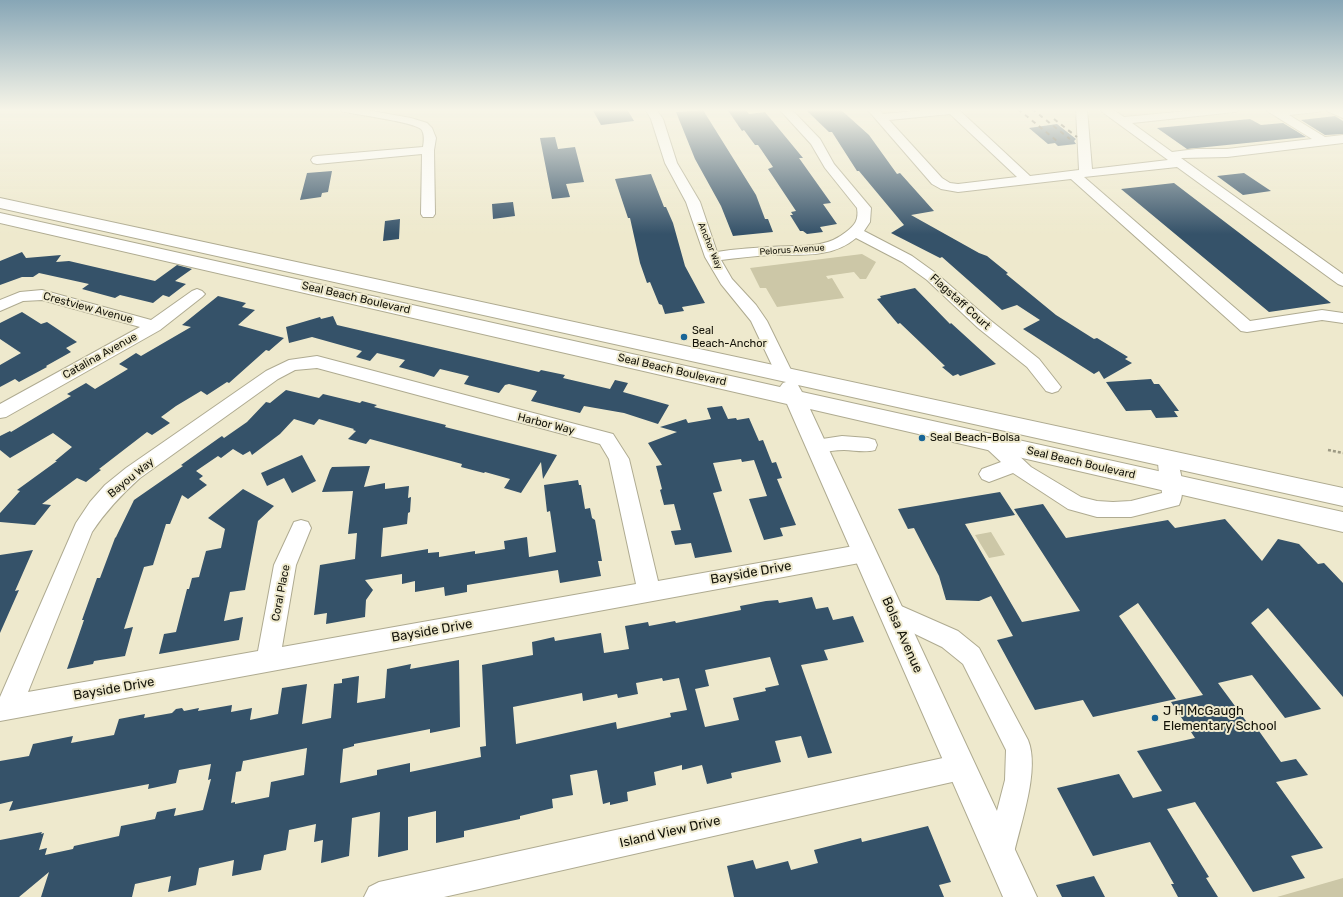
<!DOCTYPE html>
<style>
body{margin:0}
canvas{display:block;background:#eee9cd}
</style>
<canvas width="1343" height="897"></canvas>
<script>
const ctx = document.querySelector('canvas').getContext('2d');
ctx.lineJoin = 'round';
function paint(path, color) { ctx.fillStyle = color; ctx.fill(path, 'evenodd'); }
function trace(path, color, width, dash) { ctx.strokeStyle = color; ctx.lineWidth = width; ctx.lineCap = dash ? 'butt' : 'round'; ctx.setLineDash(dash || []); ctx.stroke(path); }
function drawText(font, color, halo, rows, align = 'center') {
  ctx.font = font + ' Rubik,sans-serif'; ctx.lineWidth = 4; ctx.setLineDash([]); ctx.textBaseline = 'middle'; ctx.strokeStyle = halo; ctx.fillStyle = color; for (const [text, x, y, turn = 0] of rows) {
    ctx.save(); ctx.translate(x, y); ctx.rotate((+turn || 0) * Math.PI / 180); ctx.textAlign = isNaN(turn) ? turn : align; if (halo) ctx.strokeText(text, 0, 0); ctx.fillText(text, 0, 0); ctx.restore();
  }
}
paint(new Path2D(`
 M862 254 876 262 866 279H860L854 272 826 276 828 279 832 278 844 298 777 307 766 288H760L750 268Z
 M991 532 1005 555 989 558 975 535Z
 M1343 878V897H1277Z`), '#ccc7a7');
paint(new Path2D(`
 M592 109H627L634 121 601 125Z
 M727 109H745L749 114 765 112 803 158H799L831 203 823 204 837 224 820 227 823 232 807 234 803 231H800L790 215H793L791 212 796 211 768 169 773 167 758 145H755L744 130 742 131Z
 M805 109H840L869 135 897 174 900 173 934 211 911 215 979 253 987 256 1008 273 1006 274 1056 315 1094 339 1097 338 1128 357 1125 359 1132 363 1104 379 1099 371 1094 374 1023 329 1040 320 1017 305 1002 310 942 257 940 258 891 233 904 225 859 171H857L832 132H829Z
 M703 110 756 195 765 219H768L773 232 733 236 721 206 695 159 676 112Z
 M1335 116 1343 121V134L1325 135 1301 120Z
 M1250 119 1261 125 1283 123 1306 137 1187 149 1157 128Z
 M1057 124 1076 139 1074 141 1076 144 1058 146 1055 143 1048 144 1029 128Z
 M555 137 558 149 575 147 584 182 566 184 570 197 552 199 540 138Z
 M332 171 328 192 322 193 321 197 300 200 307 173Z
 M1244 173 1271 191 1243 195 1217 176Z
 M651 174 664 207H666L673 223 685 266 705 303 682 307 684 311 665 314 662 305 659 304 650 282 647 283 640 263 630 218H628L615 179Z
 M1174 183 1331 303 1269 312 1121 189Z
 M513 202 515 216 493 219 492 204Z
 M400 219 399 239 383 241 385 221Z
 M22 252 26 258 61 255 56 262 69 261 155 281 177 265 192 269 175 281 186 284 169 297 163 295 153 303 120 295 115 298 82 289 89 284 39 273 33 277H22L0 285V261Z
 M915 288 950 324 951 323 996 364 960 376 958 374 953 376 942 367 945 366 900 323 898 324 877 299 881 298 880 296Z
 M218 296 246 303 242 307 255 310 238 325 284 338 269 351 266 350 229 383 227 382 207 395 201 391 176 406 161 417 170 423 152 435 147 432 99 469 101 470 86 482 77 478 42 504 51 505 35 525 0 522V513L20 491 17 490 57 461H55L72 447 53 433 10 458 0 450V436L10 431 11 432 71 396 67 394 86 383 95 389 128 369 119 364 136 353 141 356 191 327 182 325Z
 M22 312 41 324 47 322 77 342 66 348 71 352 46 366 47 367 19 382 15 379 0 387V365L21 353 0 339V323Z
 M333 316 337 325 539 372 541 370 565 375 563 378 610 389 615 380 628 383 623 392 669 405 658 424 624 413 584 406 580 413 531 401 537 391 509 384 505 385 499 393 464 384 469 376 440 369 434 377 421 373 399 367 405 360 377 353 370 361 356 357 362 351 312 337 289 343 286 327 320 317 321 319Z
 M1151 379 1154 384H1159L1179 411H1174L1178 417 1156 418 1151 410 1126 411 1106 382Z
 M286 390 319 398 323 394 360 403 362 401 377 405 374 407 446 425 445 427 557 455 543 479 541 462 521 493 504 488 510 479 485 472 484 473 461 467 462 464 370 439 366 444 348 439 356 431 353 430 354 429 319 419 314 425 294 419 280 434 252 455 250 451 243 455 233 449 221 458 218 456 196 471 203 476 199 479 207 485 188 499 182 495 170 524H166L153 565 144 567 124 629 133 627 125 656 94 661 93 664 67 669 84 620H82L97 578H100L115 538 116 537 134 500 183 466 181 465 219 438 222 436 224 438 247 422 266 402 270 403Z
 M722 406 728 419 736 418 737 420 749 418 759 441 763 440 772 463 776 462 782 478 777 479 796 525 780 528 783 536 764 540 749 499 767 496 754 460 742 462 741 459 713 463 722 491 713 493 732 552 695 558 691 543 675 545 671 531 681 530 674 504 664 505 660 490 662 489 656 466 662 465 648 443 677 432 660 427 686 419 688 423 711 419 707 408Z
 M302 455 316 481 292 493 284 478 267 486 261 473Z
 M370 466 364 487 385 483V489L409 486 408 498 411 497 410 512 408 513 407 524 383 528 381 557 428 549V553L439 552V557L475 551V554L505 549 504 541 527 537 529 557 556 552 550 511 547 512 544 485 578 480 579 485H581L585 509 590 508 592 518 595 520 602 561H598L601 576 560 583 558 570 467 585V592L445 596 444 587 415 592V581L402 584V574L365 580 373 590 366 600 365 617 326 624 327 613 314 615 320 565 355 559 357 533 348 534 353 491 322 492 330 470 332 467Z
 M243 489 274 506 258 521 245 590 230 592 224 621 243 617 239 640 159 654 164 634 176 632 187 589H189L192 578 199 577 206 551 221 548 225 529 208 518Z
 M1000 492 1015 515 965 524 1022 622 1080 611 1014 509 1043 504 1066 538 1168 520 1175 528 1225 519 1262 561 1278 539 1299 544 1318 564 1324 563 1343 583V697L1268 608 1251 623 1321 709 1285 718 1252 675 1218 683 1249 725 1254 724 1281 762 1296 759 1308 775 1276 782 1323 848 1291 856 1305 878 1253 892 1195 802 1167 809 1209 877 1206 878 1218 897H1178L1171 884H1174L1150 842 1093 856 1057 788 1119 774 1133 798 1162 791 1137 751 1195 738 1171 702 1203 695 1138 603 1119 616 1176 699 1093 717 1083 700 1035 710 997 640 1013 636 991 596 979 601 946 600 939 576 914 528 908 529 898 509Z
 M33 550 15 591 19 590 0 633V555Z
 M812 597 816 609 828 607 833 620 853 616 864 642 824 650 828 660 801 665 832 753 808 758 801 736 775 741 781 762 731 773 732 778 707 784 702 765 682 770V765L654 772 656 785 627 792 628 801 610 805V802L603 804 597 770 570 775 573 795 552 799 553 808 520 816V819L464 831V837L436 843V811L408 817V850L378 857 380 812 352 818 349 856 321 863 323 840 314 842 316 824 289 830 286 850 264 855 261 870 232 876 234 860 199 868 196 885 168 892 171 876 135 884 132 897H41L49 872 19 897H0V840L42 832 41 834 44 833 39 850 47 848 45 855 73 849 74 846 119 836 121 826 155 819 157 812 176 808 174 816 203 810 211 779 208 780 211 764 179 770 176 783 148 789 149 784 9 811 13 801 0 804V761L29 756 33 744 73 736 71 743 114 735 119 719 145 714 144 718 172 713 176 709 182 708 184 711 199 708 198 711 232 705 231 712 252 708 250 720 278 714 282 688 307 684 302 724 331 718 334 684 342 683V679L359 676 357 703 385 698 387 669 411 664 410 669 459 660 460 727 430 733V729L354 744V746L343 749 340 783 377 775V770L410 763V772L481 757 480 747 486 746 482 665 533 655 532 642 554 637 555 641 601 633 604 653 629 649 625 626 648 622 649 626 675 621 676 623 741 610 740 606 766 601 778 600 779 603ZM770 657 779 685 765 688 766 691 733 698 739 720 705 727 695 689 709 686 705 670ZM662 678 663 681 679 678 687 710 670 713 671 717 617 729 616 722 516 744 513 707 582 693 583 701 617 694 618 698 638 694 636 683ZM307 748 304 775 271 782 269 797 235 804V802L231 803 236 772 241 771 243 761Z
 M928 826 951 882 939 885 944 897H734L727 866 753 860 756 869 788 861 791 870 818 863 814 850 861 838 862 842Z
 M1094 876 1105 897H1062L1056 885Z`), '#355269');
const minor = new Path2D(`
 M340 109H361L411 118 427 123 432 128 436 138 434 150 435 214 433 217H423L421 214 422 154 317 164 313 163 311 160 313 157 317 156 423 147C424 141 425 134 421 129 413 122 359 115 345 112L341 111Z
 M645 109H656L663 119 677 163 700 202 717 252C735 249 752 248 770 247 797 245 824 250 846 232 855 225 859 220 857 208L825 168 811 144 779 109H791L820 139 834 164 871 208 870 222 864 231 912 256 937 274 990 320 1039 359 1061 387 1058 391 1052 393 1046 391 1027 367 978 328 927 280 902 262 856 238C831 259 800 254 770 255 754 256 737 258 721 260L732 279 756 305 767 321 793 374 790 378 784 380 778 378 751 321 721 284 705 257 686 202 665 163 651 119Z
 M867 109H878L883 114 936 109H958L1030 176 1079 170 1076 109H1087L1092 169 1168 160 1101 111 1100 109H1112L1124 117 1208 109H1241L1235 112 1132 123 1172 152 1196 149H1227L1312 139 1264 109H1322L1321 111 1317 112 1289 115 1325 137 1343 135V143L1227 157 1181 158 1343 274V286L1338 284 1177 167 1084 177 1250 321 1322 310 1343 313V323L1322 320 1247 332 1241 331 1071 179 958 192 941 189 932 184ZM950 114 1017 177 958 184 950 183 942 178 889 120Z
 M1325 109H1339L1343 111V118L1327 111Z
 M197 289 202 291 205 294 202 297 160 330 6 417 0 418V404L140 327 42 300 23 301 0 311V300L20 292 42 290 151 320 192 291Z
 M317 356 613 434 629 459 658 581 865 544 873 547 876 553 873 559 865 562 0 721V697L76 523 90 502 105 485 126 468 266 371 289 360ZM317 368 600 444 609 459 636 584 282 647 296 565 311 528 308 522 301 520 294 522 274 565 258 651 28 692 92 532C106 511 121 495 140 478L278 379 295 370Z
 M992 435 999 437 1031 467 1081 497 1097 501 1113 502 1131 501 1162 493C1162 481 1155 464 1160 454L1167 452 1174 454C1181 467 1186 491 1179 505L1131 517H1097L1068 509 1013 473 989 482 982 479 979 474 982 469 1001 462 985 447 983 442 985 437Z
 M842 436 868 438 875 440 877 445 875 450C864 453 854 450 844 450 832 450 821 454 809 451L807 446 809 441Z
 M892 602 958 631 979 648 1028 740C1040 769 1021 822 1014 853L1010 863 1000 867 990 863 986 853 1005 780 1006 750 963 664 942 647 884 619 881 612 884 605Z
 M961 754 970 758 974 767 970 776 961 780 444 897H364L369 887 379 882Z`);
const major = new Path2D(`
 M0 198 1343 488V506L798 385 802 392 1343 512V532L810 409 1037 897H1003L787 404 0 223V213L780 387 783 383 786 382 0 208Z`);
trace(minor, '#afab91', 2);
trace(major, '#afab91', 2);
trace(new Path2D(`
 M1328 450 1343 453`), '#9d9a84', 2.5, [3, 2]);
paint(minor, '#fff');
paint(major, '#fff');
trace(new Path2D(`
 M1018 109 1057 141
 M1032 109 1070 139
 M1054 119 1077 137`), '#38372a', 2, [4.5, 4.5]);
const sky = ctx.createLinearGradient(0, 0, 0, 234);
sky.addColorStop(0, '#87a6b6');
sky.addColorStop(0.47, '#f7f5e8');
sky.addColorStop(1, '#f7f5e800');
ctx.fillStyle = sky;
ctx.fillRect(0, 0, 1343, 234);
for (const [x, y, r, color] of [
 [684,337,4,"#186597"],
 [922,438,4,"#186597"],
 [1155,718,4,"#186597"]
]) { const dot = new Path2D(); dot.arc(x, y, r, 0, 2 * Math.PI); ctx.fillStyle = color; ctx.fill(dot); trace(dot, '#eee9cd', 1.5); }
drawText('9px', '#131208', '#eee9cd', [
 ["Anchor Way",710,246,68],
 ["Pelorus Avenue",792,250,-4]
]);
drawText('11px', '#131208', '#eee9cd', [
 ["Seal Beach Boulevard",356,298,13],
 ["Flagstaff Court",960,302,42],
 ["Crestview Avenue",88,308,15],
 ["Catalina Avenue",100,356,-29],
 ["Seal Beach Boulevard",672,370,13],
 ["Harbor Way",546,424,14],
 ["Seal Beach Boulevard",1081,463,13],
 ["Bayou Way",131,478,-39],
 ["Coral Place",281,593,-79]
]);
drawText('11px', '#131208', '#eee9cd', [
 ["Seal",692,331],
 ["Beach-Anchor",692,344],
 ["Seal Beach-Bolsa",930,438]
], 'left');
drawText('13px', '#131208', '#eee9cd', [
 ["Bayside Drive",751,573,-10],
 ["Bayside Drive",432,631,-10],
 ["Bolsa Avenue",902,635,66],
 ["Bayside Drive",114,689,-10],
 ["Island View Drive",670,832,-13]
]);
drawText('13px', '#131208', '#eee9cd', [
 ["J H McGaugh",1163,711],
 ["Elementary School",1163,726]
], 'left');
</script>
